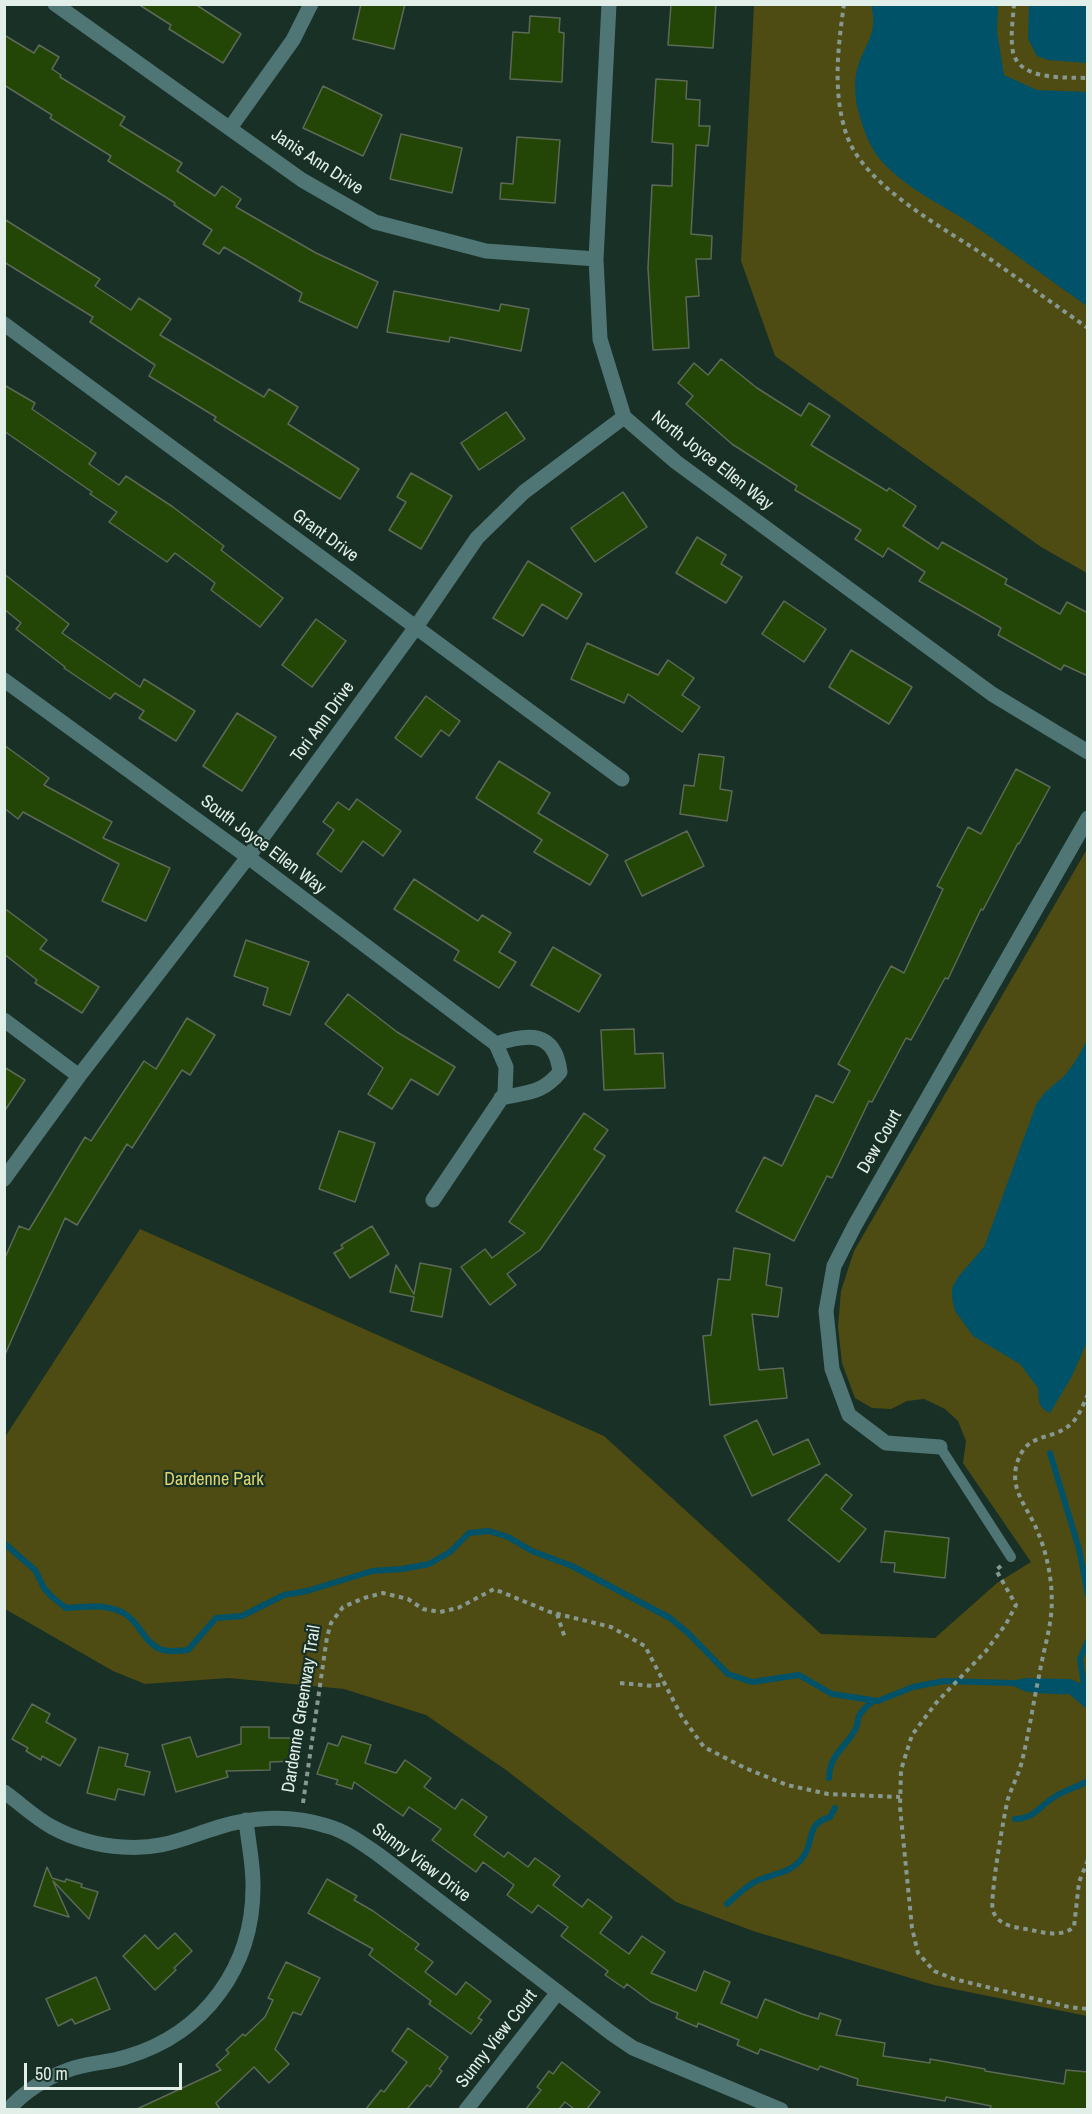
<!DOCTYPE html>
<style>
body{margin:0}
#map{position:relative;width:1092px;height:2114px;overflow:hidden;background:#193026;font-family:"Archivo Narrow",sans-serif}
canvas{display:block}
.frame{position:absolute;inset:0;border:6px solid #e1efe8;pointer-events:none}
.scale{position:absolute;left:24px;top:2063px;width:158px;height:27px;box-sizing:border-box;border:3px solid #e1efe8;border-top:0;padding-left:8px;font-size:18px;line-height:21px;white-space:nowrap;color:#e1efe8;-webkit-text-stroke:4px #193026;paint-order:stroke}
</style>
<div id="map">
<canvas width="1092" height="2114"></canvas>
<div class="frame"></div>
<div class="scale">50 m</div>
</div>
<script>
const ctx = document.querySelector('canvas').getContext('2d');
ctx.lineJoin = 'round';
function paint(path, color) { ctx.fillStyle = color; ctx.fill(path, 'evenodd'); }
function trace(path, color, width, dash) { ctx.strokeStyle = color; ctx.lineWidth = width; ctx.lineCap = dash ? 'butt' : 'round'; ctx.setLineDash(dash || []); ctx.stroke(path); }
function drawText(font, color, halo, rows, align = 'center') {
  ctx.font = font + ' "Archivo Narrow",sans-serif'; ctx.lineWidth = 4.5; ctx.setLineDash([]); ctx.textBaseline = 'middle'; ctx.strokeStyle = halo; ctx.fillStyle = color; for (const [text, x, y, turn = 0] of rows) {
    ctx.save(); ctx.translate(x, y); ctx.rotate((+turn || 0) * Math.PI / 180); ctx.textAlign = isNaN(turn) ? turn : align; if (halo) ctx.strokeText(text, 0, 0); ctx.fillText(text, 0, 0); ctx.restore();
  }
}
paint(new Path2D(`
 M754 5H1087V573L1041 547 775 356 741 261Z
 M1087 849V2016L934 1985 753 1931 676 1902 506 1770 426 1715 344 1689 229 1678 145 1684 113 1671 5 1609V1437L140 1229 604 1436 821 1634 935 1638 997 1583 1031 1562 963 1463 966 1441 958 1421 945 1409 924 1399 907 1401 891 1409 872 1408 855 1398 842 1363 838 1327 841 1291 854 1251Z`), '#4e4b13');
paint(new Path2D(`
 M1029 4 1087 5V63L1048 60 1037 56 1028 39Z
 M871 5H998L997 32 1004 75 1037 90 1087 92V306C1051 281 1015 254 979 229 946 206 904 189 878 157 868 144 861 123 857 106 855 95 854 81 857 70 864 43 879 35 871 5Z
 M1087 1038V1342L1072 1376 1050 1413C1037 1407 1039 1400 1038 1388L1020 1364 973 1336 955 1311 952 1298V1288L958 1277 984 1247 1036 1105C1043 1093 1051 1087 1062 1078 1070 1071 1085 1047 1087 1038Z
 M1026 1678 1070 1679 1087 1686V1709L1069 1694C1061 1695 1031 1693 1024 1691 1018 1688 1011 1685 1005 1682Z`), '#005269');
trace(new Path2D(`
 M1050 1453 1079 1549 1088 1595
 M4 1543 35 1570 44 1588 52 1597 66 1608C86 1607 107 1603 125 1614 132 1618 137 1625 141 1631 155 1652 165 1653 188 1650L216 1618 242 1616 284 1595 307 1591 372 1571 402 1569 429 1564 450 1552 469 1533 489 1531 508 1537 532 1551 572 1566 670 1618 688 1633 728 1674 752 1682 799 1675 832 1694 878 1701 913 1687 944 1681 1013 1683
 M1085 1692 1080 1659 1088 1641
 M829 1778C830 1753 846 1748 856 1728 859 1722 856 1726 858 1719 860 1711 867 1706 873 1701
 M1015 1819C1035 1819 1040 1805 1056 1796 1066 1790 1077 1787 1088 1781
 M727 1904C735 1897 743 1889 753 1883 768 1874 787 1875 800 1861 817 1842 803 1825 830 1817L835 1808`), '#005269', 6);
const building = new Path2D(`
 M138 4H195L241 34 223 63 169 29 171 25Z
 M361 4H405L394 49 353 39Z
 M671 4H716L713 48 668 45Z
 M530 16 560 18 559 32 564 33 562 82 510 79 513 32 529 33Z
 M4 35 34 53 39 45 59 57 52 69 61 75 60 77 125 117 120 125 182 163 177 171 215 196 222 186 241 199 236 207 316 253 378 282 357 328 299 301 302 293 224 247 219 254 203 244 212 230 174 205 175 203 108 161 111 156 50 118 52 115 4 85Z
 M656 79 687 81 686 99 700 100 699 126H710L708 146 696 145 691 234 712 236 711 259H696L699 296 686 297 689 348 653 350 648 268 652 185 672 186 673 144 652 142Z
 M323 86 382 115 363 156 303 128Z
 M401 134 462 148 452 193 390 179Z
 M517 137 560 140 555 203 500 199 501 183 513 184Z
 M4 219 100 279 95 286 131 310 139 298 171 319 160 335 264 397 269 389 298 407 288 424 359 469 340 499 214 420 216 417 149 376 155 365 90 322 93 317 4 262Z
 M394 291 499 311 501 304 529 309 521 351 450 337 449 342 387 332Z
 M721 359 757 388 801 416 809 403 830 416 811 445 887 491 889 488 916 506 903 526 938 549 942 542 1007 579 1005 584 1060 614 1067 602 1088 613V676L1064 665 1061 670 998 635 1001 628 919 581 925 572 888 548 883 557 855 539 861 530 795 490 797 486 732 444 686 404 693 396 678 383 694 363 708 375Z
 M4 385 35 403 32 409 96 453 89 464 119 485 126 476 173 507 224 546 221 550 283 598 260 627 211 590 215 583 175 553 167 562 109 522 117 512 90 494 92 492 4 431Z
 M506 412 525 439 479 470 461 443Z
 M411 473 452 496 421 549 389 530 406 502 397 497Z
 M623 492 647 527 595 562 571 528Z
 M697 537 726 555 721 564 742 577 726 603 676 573Z
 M528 561 582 594 567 619 542 604 523 636 493 618Z
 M4 574 69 624 62 633 140 687 144 679 195 711 176 741 139 718 144 711 115 693 110 699 64 668 65 667 16 629 21 623 4 609Z
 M784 601 826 629 804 662 762 634Z
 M316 619 346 641 312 687 282 665Z
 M587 643 658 675 668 660 694 678 682 695 700 707 682 732 628 694 624 703 571 679Z
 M851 650 912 687 889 724 829 687Z
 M426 696 460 721 449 736 441 730 421 757 395 738Z
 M237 713 276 737 242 791 203 766Z
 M4 745 49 778 44 785 112 822 103 838 170 868 146 921 102 901 119 864 23 812 18 819 4 808Z
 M699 754 724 757 720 789 732 791 727 821 680 814 684 785 694 786Z
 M499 761 550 793 538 813 608 855 590 885 534 852 542 840 476 798Z
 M1016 769 1050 787 1019 844 1018 843 983 910 981 909 948 979 945 978 911 1040 906 1038 872 1102 869 1101 832 1178 827 1176 794 1241 736 1211 764 1157 782 1166 816 1095 833 1103 850 1071 838 1064 891 966 904 973 943 889 937 886 968 827 981 834Z
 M357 799 401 831 383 856 363 841 341 872 317 854 334 830 323 822 338 802 349 810Z
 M687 831 704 866 642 896 625 861Z
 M414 879 478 921 482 915 511 933 499 952 516 962 499 988 454 960 459 951 394 909Z
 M4 908 47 940 40 949 99 987 82 1013 35 983 37 980 4 954Z
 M246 940 309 962 290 1015 263 1005 268 988 234 976Z
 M553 947 601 975 579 1012 531 985Z
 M348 994 397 1032 455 1067 438 1095 411 1079 392 1109 368 1094 383 1068 325 1024Z
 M187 1018 215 1035 190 1075 182 1070 132 1148 127 1144 77 1225 65 1218 4 1357V1260L19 1226 29 1230 85 1137 91 1141 144 1061 156 1069Z
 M634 1029 635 1054 663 1053 665 1088 604 1090 601 1030Z
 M4 1067 25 1080 4 1112Z
 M584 1113 608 1130 594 1149 605 1156 540 1250 507 1274 516 1285 490 1305 461 1267 485 1249 492 1258 525 1233 509 1222Z
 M339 1131 375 1143 355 1202 319 1189Z
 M372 1226 389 1254 350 1278 334 1253 343 1248 341 1245Z
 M734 1248 770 1254 766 1285 782 1288 778 1317 752 1314 759 1370 783 1368 787 1398 710 1405 703 1336 711 1335 718 1279 730 1280Z
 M420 1263 451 1269 442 1317 411 1311 414 1297 390 1292 396 1265 414 1294Z
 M757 1420 773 1455 808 1439 820 1464 752 1496 724 1436Z
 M826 1474 852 1495 841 1509 866 1529 839 1562 788 1520Z
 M885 1531 949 1538 945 1578 894 1572 895 1563 881 1562Z
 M32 1704 50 1714 46 1722 76 1739 60 1766 42 1756 41 1760 26 1751 28 1748 12 1739Z
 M241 1727H269V1738H294L295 1761 270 1762V1770L226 1771 228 1777 176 1792 162 1745 190 1737 197 1757 241 1744Z
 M342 1736 371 1745 365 1763 396 1773 405 1760 431 1778 424 1787 455 1809 462 1799 487 1817 474 1835 504 1857 508 1852 528 1867 535 1858 560 1876 553 1885 582 1907 588 1899 612 1917 600 1933 629 1954 642 1936 665 1952 651 1973 696 1991 704 1971 730 1982 721 2003 757 2018 765 1999 802 2014 818 2019 820 2013 841 2020 836 2035 885 2043 883 2056 930 2063V2059L985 2069V2071L1064 2084 1066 2070 1088 2072V2109H990L991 2106 946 2097 945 2101 857 2085 858 2079 820 2066 818 2070 760 2049 758 2054 737 2045 739 2040 698 2023 697 2027 676 2018 678 2013 651 2002 627 1984 624 1988 605 1975 608 1971 561 1936 568 1927 538 1905 532 1913 507 1895 514 1885 483 1862 476 1872 432 1840 441 1829 409 1807 403 1816 354 1782 352 1789 336 1784 338 1780 317 1774 328 1743 338 1746Z
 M99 1747 128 1754 125 1766 150 1772 144 1795 118 1789 115 1800 87 1793Z
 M47 1867 52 1878 65 1882 66 1879 82 1884 81 1887 98 1892 89 1919 53 1881 69 1917 34 1906Z
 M327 1879 357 1896 354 1900 373 1911 419 1944 415 1949 433 1962 425 1972 456 1995 466 1982 491 2001 478 2018 482 2020 471 2034 429 2004 431 2001 369 1955 373 1949 308 1913Z
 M175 1933 192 1951 174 1968 176 1970 155 1990 123 1956 145 1935 158 1949Z
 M286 1962 320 1978 301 2015 293 2012 275 2049 289 2064 269 2083 254 2067 216 2103 220 2109H137L221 2070 216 2065 229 2053 226 2050 243 2034 245 2036 265 2017 273 2000 268 1998Z
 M96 1977 110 2009 75 2024 72 2019 58 2026 46 1999Z
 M408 2028 448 2057 439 2069 442 2071 430 2087 427 2085 407 2109H366L381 2090 384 2092 407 2062 392 2051Z
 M562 2062 600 2092 587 2109H574L565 2102 559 2109H526L541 2090 537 2087 549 2071 553 2074Z`);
paint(building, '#234607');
trace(building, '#5c6956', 1.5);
trace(new Path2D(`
 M844 4C838 47 832 94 847 136 865 187 946 229 990 259 1023 282 1055 305 1088 328
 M1014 4C1013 19 1010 37 1013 52 1020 81 1064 77 1088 78
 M1088 1394C1084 1403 1080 1414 1073 1422 1053 1443 1025 1429 1016 1467 1011 1492 1028 1508 1037 1530 1049 1558 1055 1592 1050 1623 1047 1641 1042 1658 1039 1676 1033 1704 1029 1733 1022 1761 1019 1774 1012 1786 1008 1799 1004 1814 989 1901 993 1911 999 1927 1016 1927 1031 1930 1045 1933 1062 1937 1074 1927L1079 1882 1088 1860
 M1001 1566 996 1570 1016 1605 1006 1624 986 1651 936 1703 912 1735 901 1770 900 1807 912 1928 918 1953 934 1971 954 1979 1069 2007 1088 2009
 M557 1614 565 1638
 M620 1683 653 1686 665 1684
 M303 1803 327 1637 331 1623 343 1607 364 1598 383 1593 408 1599 423 1609 440 1612 458 1608 494 1589 550 1612 611 1627 645 1646 682 1717 704 1747 745 1768 787 1785 828 1794 900 1797`), '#869890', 4, [4.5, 4.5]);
trace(new Path2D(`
 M940 1447 1011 1557`), '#4f7675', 10);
trace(new Path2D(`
 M55 4 302 180 375 222 486 251 596 259
 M609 4 596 259 600 339 624 417 676 462 992 694 1088 752
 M230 128 293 40 311 4
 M4 324 622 779
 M4 680 248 857 496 1044 506 1067 505 1093 433 1200
 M4 1020 79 1076
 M496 1044C529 1033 555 1031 560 1072 542 1094 527 1092 501 1098
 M4 1179 79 1076 248 857 416 627 477 538 524 492 624 417
 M940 1447 886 1443 849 1415 832 1369 826 1311 834 1266 855 1225 1088 818
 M4 1792C20 1803 35 1818 52 1827 72 1838 99 1846 122 1847 163 1850 183 1838 219 1827 254 1816 293 1815 327 1826 346 1831 363 1844 379 1855L611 2033 633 2048 781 2110
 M8 2110C24 2092 46 2078 68 2070 86 2063 107 2063 126 2057 205 2034 254 1966 253 1884 253 1862 248 1841 246 1820
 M466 2110 558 1992`), '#4f7675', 15);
drawText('18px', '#e1efe8', '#193026', [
 ["Janis Ann Drive",317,162,33],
 ["North Joyce Ellen Way",712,461,38],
 ["Grant Drive",325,536,36],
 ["Tori Ann Drive",323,722,-54],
 ["South Joyce Ellen Way",263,845,37],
 ["Dew Court",880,1142,-60],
 ["Dardenne Greenway Trail",302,1709,-81],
 ["Sunny View Drive",421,1863,37],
 ["Sunny View Court",497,2039,-52]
]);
drawText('18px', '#dcd66d', '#193026', [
 ["Dardenne Park",214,1480]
]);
</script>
